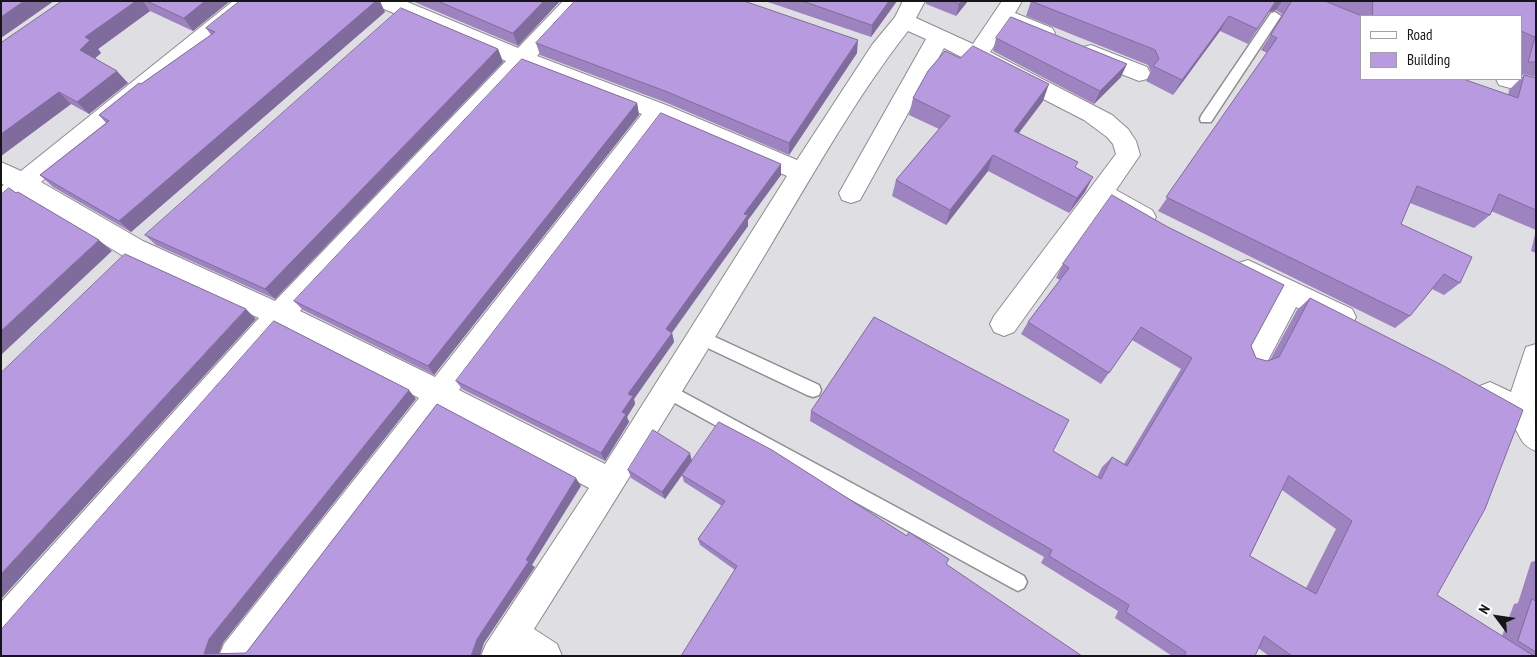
<!DOCTYPE html>
<style>
body{margin:0}
#map{position:relative;width:1537px;height:657px;overflow:hidden;background:#dfdee2;font-family:"PT Sans Narrow",sans-serif}
canvas{display:block}
.frame{position:absolute;inset:0;border:2px solid #161516;pointer-events:none}
.legend{position:absolute;left:1360px;top:15px;width:162px;height:65px;box-sizing:border-box;background:#fff;border:1px solid #a2a1a2;margin:0;padding:6px 9px;list-style:none;font-size:15px;color:#161516}
.legend li{display:flex;align-items:center;gap:10px;height:25px}
.legend b{width:25px;border:1px solid #a2a1a2}
.north{position:absolute;left:1472px;top:592px;width:50px;height:50px;-webkit-text-stroke:4px #fff;paint-order:stroke;rotate:301deg;font-size:14px;font-weight:700;line-height:20px;text-align:center;color:#161516}
.north::after{content:'';display:block;margin:auto;width:18px;height:22px;background:#161516;clip-path:polygon(50% 0,100% 100%,50% 72%,0 100%)}
</style>
<div id="map">
<canvas width="1537" height="657"></canvas>
<div class="frame"></div>
<ul class="legend">
<li><b style="height:6px;background:#fff"></b>Road</li>
<li><b style="height:14px;background:#b79adf"></b>Building</li>
</ul>
<div class="north">N</div>
</div>
<script>
const ctx = document.querySelector('canvas').getContext('2d');
ctx.lineJoin = 'round';
function trace(path, color, width, dash) { ctx.strokeStyle = color; ctx.lineWidth = width; ctx.lineCap = dash ? 'butt' : 'round'; ctx.setLineDash(dash || []); ctx.stroke(path); }
function paint(path, color) { ctx.fillStyle = color; ctx.fill(path, 'evenodd'); }
const service = new Path2D(`
 M1275 12 1281 16 1211 122H1201L1200 119 1201 116 1271 13Z
 M700 330 819 385 821 390 819 395 813 397 807 395 695 342 692 337 695 332Z
 M668 384 1024 576 1027 582 1024 588 1018 591 1012 588 662 396 660 391 662 386Z`);
const minor = new Path2D(`
 M233 1H258L255 6 41 182 143 241 275 301 506 61 377 6 374 1H405L518 48 563 1H587L537 56 666 105 797 160 872 45 895 17 903 1H925L916 18 973 44 1002 1H1022L1015 13 1052 28 1055 33 1052 38 1044 41 1007 27 990 52 1112 115 1128 129 1136 141 1140 155 1116 190 1152 210 1156 217 1152 224 1143 227 1104 207 1014 332 1004 336 994 332 990 324 994 316 1116 154 1113 144 1107 137 1084 120 944 48 860 200 851 203 842 200 839 193 926 39 908 31C853 101 806 187 760 263 686 386 611 508 534 629L557 644 562 656H481L486 644 589 488 443 410 257 656H219L224 644 419 398 283 329 13 639 1 643V602L259 318 125 257 24 196 10 208 1 211V187L4 185 1 183V162L21 171ZM525 69 642 114 435 377 300 311ZM662 122 787 176 605 464 459 390Z
 M1091 45 1147 67 1150 73 1147 79 1139 81 1083 59 1080 53 1083 47Z
 M1248 260 1352 309 1356 317 1352 325 1342 329 1296 307 1264 368 1254 371 1244 368 1240 359 1274 297 1239 279 1235 271 1239 263Z
 M1536 344V451C1518 444 1521 433 1510 422 1498 410 1483 411 1476 395L1480 386 1490 382 1511 392 1526 347Z`);
const tertiary = new Path2D(`
 M1521 75 1536 79V95L1499 85 1496 79H1521Z`);
trace(service, '#8e8c90', 3);
trace(minor, '#8e8c90', 2);
trace(tertiary, '#8e8c90', 2);
paint(service, '#fff');
paint(minor, '#fff');
paint(tertiary, '#fff');
paint(new Path2D(`
 M62 1H230L193 31 150 11 98 49 101 53 95 58 128 83 89 114 71 104 1 156V43Z
 M412 1H560L518 46Z
 M765 1H897L871 37Z
 M926 1H968L956 16 926 4Z
 M1031 1H1536V77L1523 74 1521 76V16H1361V79L1508 95 1509 90 1524 75 1536 78V230L1491 211 1490 215 1474 228 1410 203 1401 224 1460 283 1444 295 1432 289 1410 316 1395 328 1158 211 1267 53 1261 50 1282 17V14L1276 10 1269 12 1248 44 1220 31 1173 95 1146 81 1151 72 1148 65 1026 16Z
 M385 12 131 232 53 187 40 175 106 123 99 115 141 84 211 35 206 28Z
 M996 38 1121 77 1094 104 993 51Z
 M536 43 857 53 789 155 667 103 540 55Z
 M498 49 503 62 275 299 156 245 145 235Z
 M913 98 1043 101 1019 133 1085 192 1069 213 988 171 946 225 892 196 896 180 939 129 909 115Z
 M637 103 639 115 434 375 303 310 294 301Z
 M781 164V175L748 220V226L672 333 674 342 634 399 635 404 627 417 629 422 605 461 462 389 456 381Z
 M1536 230V253L1531 251Z
 M1063 264 1251 346 1256 358 1267 361 1270 360 1297 310 1310 298 1437 595 1502 636 1514 604 1518 603 1531 562 1535 561 1536 558V656H1269L1258 648 1255 656H1172L1115 618 1118 611 1041 563 1044 557 810 421 811 411 1053 451 1097 477 1102 467 1112 457 1124 464 1181 369 1132 340 1101 384 1021 334 1028 322 1060 280 1056 278ZM1282 490 1336 529 1306 588 1250 556Z
 M692 460 907 536 949 559 735 570 700 545 698 539 722 506 684 482 682 475 665 499 631 478 628 470Z`), '#9d84c0');
paint(new Path2D(`
 M24 1H54L1 38V17Z
 M136 1H143L150 11 98 49 101 53 91 62 80 50 85 37Z
 M205 1H230L193 31 184 18Z
 M374 1H380L385 12 131 232 119 221Z
 M544 1H560L518 46 513 33Z
 M889 1H897L871 37 872 25Z
 M961 1H968L956 16 959 4Z
 M1276 1H1282L1276 10 1269 12 1248 44Z
 M1229 16 1220 31 1173 95 1182 80Z
 M858 40 857 53 789 155V143Z
 M498 49 503 62 275 299 265 289Z
 M1127 64 1121 77 1094 104 1100 91Z
 M117 71 128 83 89 114 77 102Z
 M1049 84 1043 101 1008 147 1014 131Z
 M59 92 71 104 1 156V134Z
 M637 103 639 115 434 375 428 366Z
 M993 155 988 171 946 225 950 210Z
 M781 164V175L748 220V226L667 339 666 329 744 214Z
 M1093 177 1085 192 1069 213 1077 198Z
 M99 240 112 251 1 355V331Z
 M246 309 256 319 1 599V574Z
 M672 333 674 342 634 399 635 404 627 417 629 422 605 461 601 453 622 412 628 394Z
 M409 390 416 399 223 643 218 656 204 654 209 639Z
 M690 453 692 461 665 499 662 492Z
 M576 478 581 486 532 565 535 567 484 643 480 656H471L477 639Z`), '#806c9c');
const building = new Path2D(`
 M1 1H24L1 17Z
 M62 1H136L85 37 90 40 80 50 117 71 77 102 59 92 1 134V43Z
 M147 1H205L184 18Z
 M240 1H376L119 221 40 175 109 121 99 115 139 83 141 84 215 32 206 28Z
 M438 1H544L513 33Z
 M575 1H744L858 40 789 143 665 91 536 43Z
 M803 1H889L872 25Z
 M954 1H961L959 4Z
 M1031 1H1276L1257 29 1229 16 1182 80 1153 66 1159 59 1155 50Z
 M1292 1H1325L1362 16H1361V79H1463L1518 98 1524 75 1536 78V210L1499 194 1490 215 1417 186 1401 224 1472 257 1460 283 1444 274 1410 316 1166 197 1277 38 1271 35Z
 M1373 1H1536V60L1534 62H1528L1535 37 1521 31V16H1373Z
 M401 8 498 49 265 289 145 235Z
 M1011 17 1127 64 1100 91 996 38Z
 M973 46 1049 84 1014 131 1078 162 1075 167 1093 177 1077 198 993 155 950 210 896 180 950 116 913 98 928 71 945 51 960 58Z
 M522 59 637 103 428 366 294 301Z
 M661 113 781 164 744 214 748 215 666 329 672 333 628 394 633 396 622 412 626 414 601 453 456 381Z
 M9 188 16 193 18 192 99 240 1 331V195Z
 M1112 195 1166 226 1284 285 1251 346 1256 358 1267 361 1279 357 1310 298 1444 366 1523 410 1485 509 1437 595 1534 656H1292L1264 636 1255 656H1184L1186 652 1126 612 1129 605 1049 556 1052 550 811 411 874 317 1069 420 1053 451 1101 479 1112 457 1127 466 1192 358 1141 327 1109 373 1028 322 1069 268 1063 264ZM1289 476 1352 521 1316 594 1250 556Z
 M125 254 246 309 1 574V373Z
 M274 321 409 390 209 639 204 654 246 653 437 404 576 478 526 560 529 561 477 639 471 656H1V630Z
 M719 422 772 450 907 536 909 532 949 559 946 564 1082 656H681L737 566 698 539 725 501 682 475Z
 M653 430 690 453 662 492 628 470Z
 M1532 599 1536 601V600V652L1518 641Z`);
paint(building, '#b79adf');
trace(building, '#806c9c', 1);
</script>
